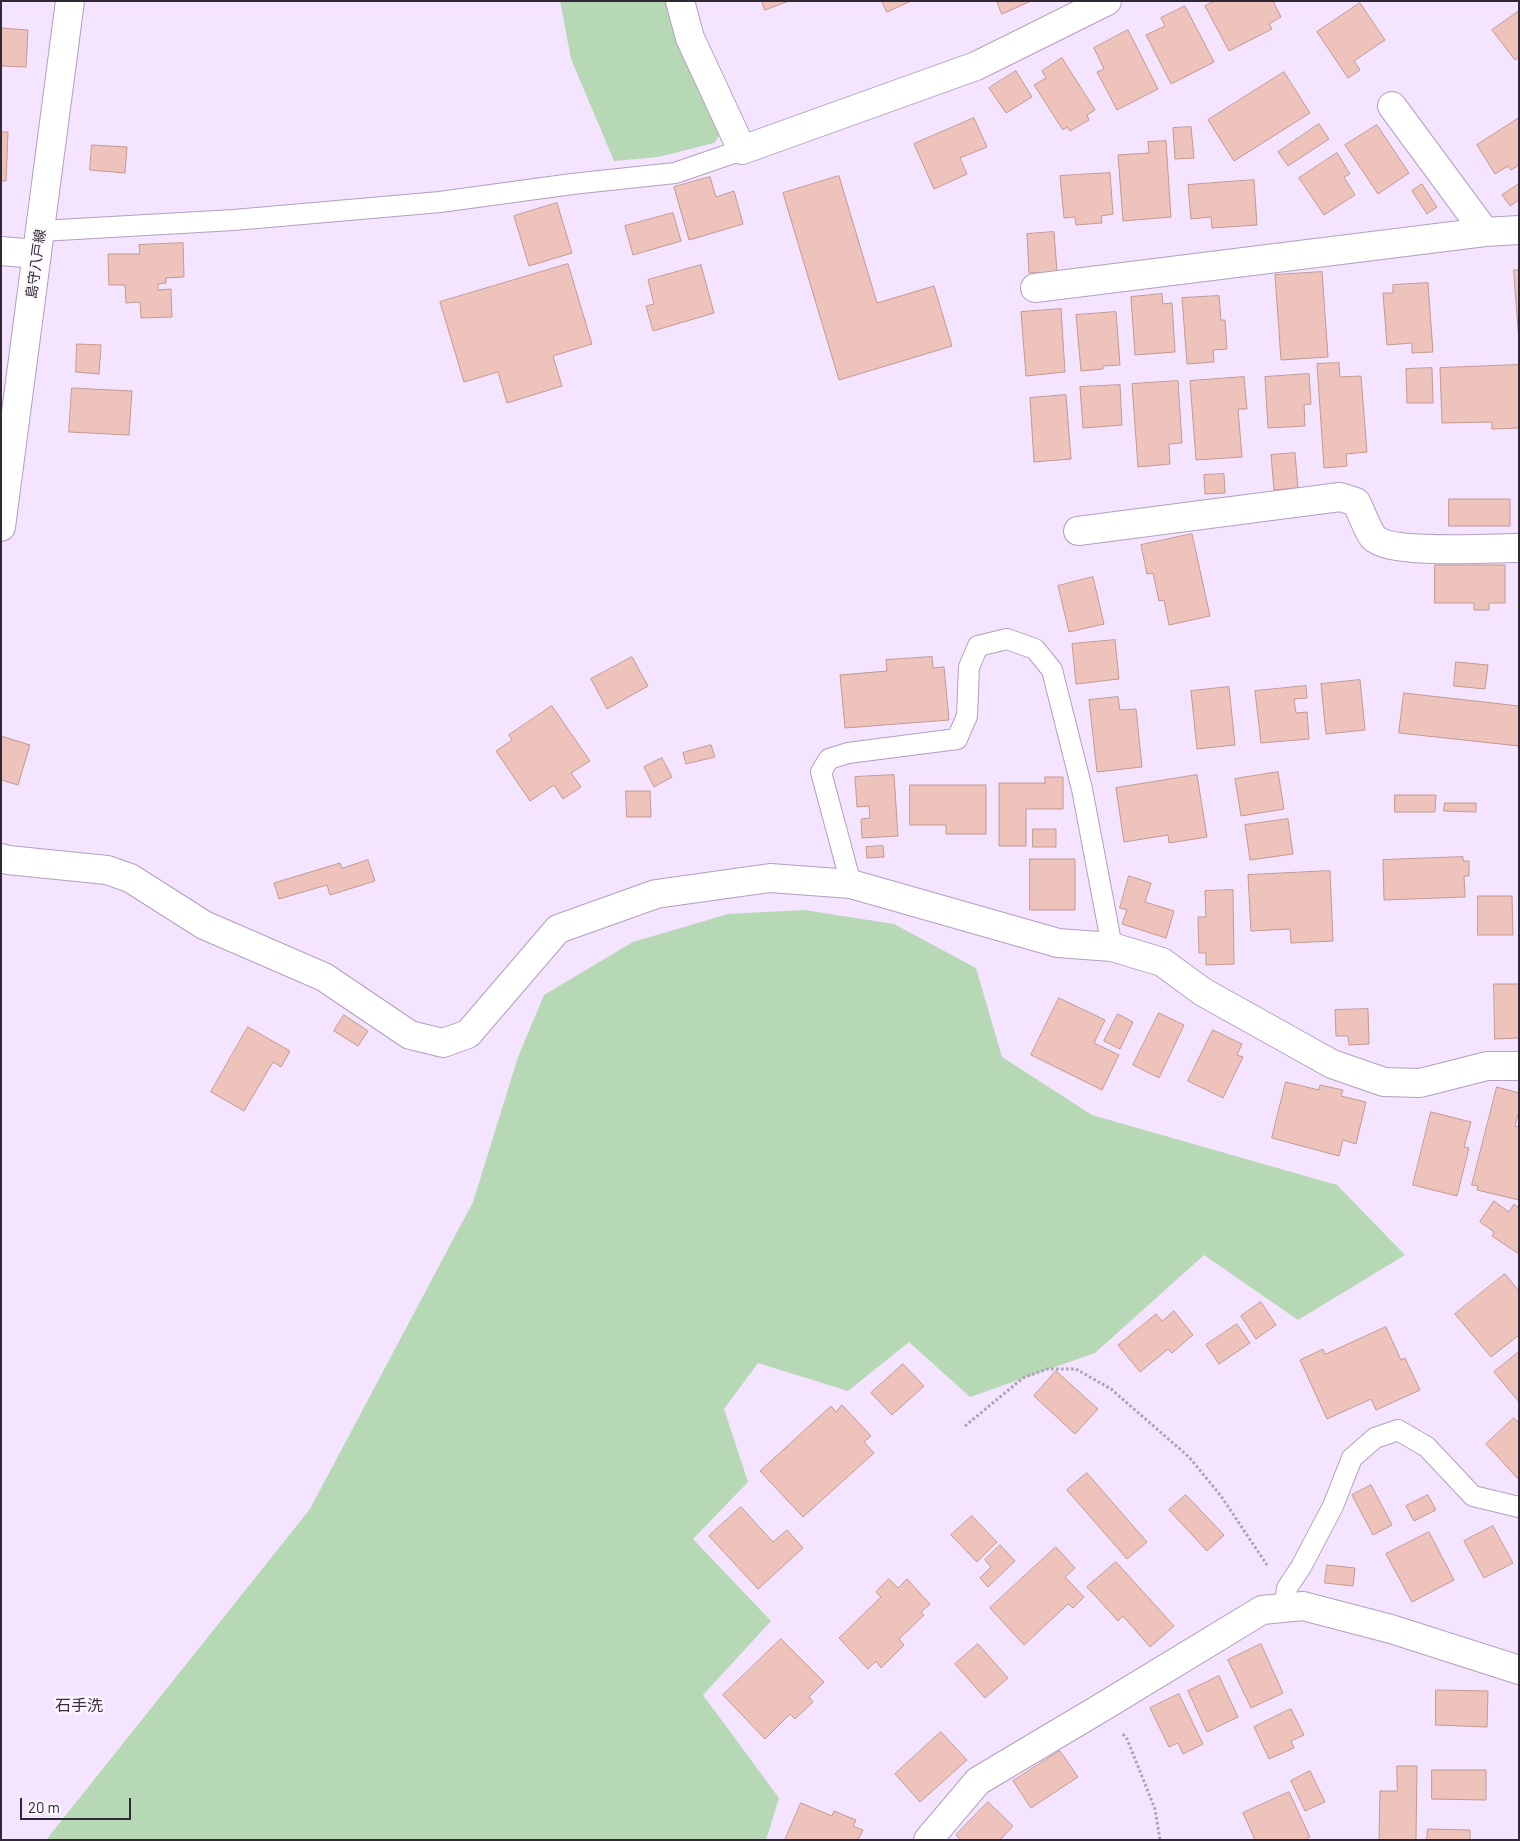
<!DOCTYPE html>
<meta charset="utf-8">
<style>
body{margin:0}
#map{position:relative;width:1520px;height:1841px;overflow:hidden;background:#f5e4ff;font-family:Barlow,sans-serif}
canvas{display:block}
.frame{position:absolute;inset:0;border:2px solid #302835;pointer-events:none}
.scale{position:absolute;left:20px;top:1798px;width:111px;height:22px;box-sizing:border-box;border:2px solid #302835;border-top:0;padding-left:6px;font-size:15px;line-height:18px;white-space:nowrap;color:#302835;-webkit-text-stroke:4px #fbf7fd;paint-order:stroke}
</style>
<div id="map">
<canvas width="1520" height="1841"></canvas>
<div class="frame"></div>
<div class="scale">20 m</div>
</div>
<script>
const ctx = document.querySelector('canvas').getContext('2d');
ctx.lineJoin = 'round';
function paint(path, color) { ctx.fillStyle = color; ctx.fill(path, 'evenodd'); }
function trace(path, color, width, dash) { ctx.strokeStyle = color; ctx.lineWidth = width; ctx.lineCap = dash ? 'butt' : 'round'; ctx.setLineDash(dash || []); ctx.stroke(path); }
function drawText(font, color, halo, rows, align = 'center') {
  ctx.font = font + ' Barlow,"Noto Sans JP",sans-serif'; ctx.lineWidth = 5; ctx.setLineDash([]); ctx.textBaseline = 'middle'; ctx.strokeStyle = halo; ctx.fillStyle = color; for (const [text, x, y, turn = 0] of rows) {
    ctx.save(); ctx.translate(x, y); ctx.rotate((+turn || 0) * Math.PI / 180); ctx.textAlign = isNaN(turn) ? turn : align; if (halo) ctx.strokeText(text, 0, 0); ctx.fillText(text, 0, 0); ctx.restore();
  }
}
paint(new Path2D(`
 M560 1H669L722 132 714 143 658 157 614 161 571 59Z
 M804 910 894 924 976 968 1002 1057 1092 1115 1337 1185 1405 1255 1298 1320 1204 1255 1095 1353 970 1397 909 1342 848 1391 758 1363 724 1409 748 1482 693 1539 771 1621 703 1695 779 1798 766 1840H46L310 1509 473 1202 518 1057 544 995 633 942 728 914Z`), '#b6d8b4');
const building = new Path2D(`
 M762 1H789L765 10Z
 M882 1H911L887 12Z
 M997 1H1031L1002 14Z
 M1215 1H1273L1281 17 1269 24 1272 29 1229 51 1205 6Z
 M1360 3 1385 40 1354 61 1360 70 1348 78 1317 32Z
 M1185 6 1214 62 1171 84 1146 35 1165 26 1161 18Z
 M1519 11V57L1515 60 1492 30Z
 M1 28 28 30 26 67 1 66Z
 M1128 30 1158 89 1117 110 1097 72 1104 69 1094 48Z
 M1062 58 1095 110 1087 115 1089 120 1070 131 1067 127 1063 130 1034 85 1046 78 1042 71Z
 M1016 71 1032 97 1006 113 989 88Z
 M1284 72 1310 113 1234 161 1208 120Z
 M974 118 987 147 960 158 967 174 934 189 914 144Z
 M1519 118V165L1511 170 1508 166 1495 174 1477 145Z
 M1319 124 1329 139 1288 166 1278 152Z
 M1377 125 1409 173 1378 194 1345 145Z
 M1191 127 1194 158 1175 159 1173 128Z
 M1 132H8L6 181H1Z
 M1166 141 1171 217 1123 221 1118 155 1149 153 1148 142Z
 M92 145 127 147 125 173 90 170Z
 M1337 153 1350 174 1344 177 1355 195 1324 215 1299 178Z
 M1110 173 1113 214 1101 216 1102 223 1076 225 1075 217 1064 218 1060 176Z
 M839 176 877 303 934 286 952 346 839 380 783 193Z
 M710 177 716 197 734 191 743 224 689 240 674 187Z
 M1254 180 1257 225 1212 228 1211 217 1191 219 1188 185Z
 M1422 184 1437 207 1427 214 1412 191Z
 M1519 184V200L1510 206 1502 195Z
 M557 203 572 253 529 266 514 216Z
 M673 213 681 241 633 255 625 226Z
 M1054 232 1057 272 1029 273 1027 234Z
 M183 243 184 277 166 278V283L158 284V290L171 289 172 317 141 318 140 302 126 303 125 285H109L108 254H140L139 245Z
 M568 264 592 344 553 356 562 386 507 403 498 372 464 382 440 302Z
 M701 265 714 313 653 331 646 306 654 304 648 280Z
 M1514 270H1519V342Z
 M1322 272 1328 357 1281 360 1275 275Z
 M1428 283 1433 352 1412 353V343L1387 345 1383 293H1393V285Z
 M1162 294 1163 304 1172 303 1175 352 1135 355 1131 297Z
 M1219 296 1221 320H1225L1227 349 1213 350 1214 362 1187 364 1182 298Z
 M1061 309 1065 372 1026 376 1021 312Z
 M1116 312 1120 365 1103 366V369L1081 371 1076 315Z
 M77 344 101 345 99 374 76 372Z
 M1339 363 1340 377 1361 376 1367 452 1346 454 1347 466 1324 468 1317 364Z
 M1519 365V428L1492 429V422L1442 423 1440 368Z
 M1432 368 1433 403H1407L1406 369Z
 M1309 374 1311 404 1304 405 1305 426 1268 428 1265 377Z
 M1244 377 1247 409H1238L1242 457 1196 460 1190 381Z
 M1178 381 1182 443 1169 444 1170 464 1138 467 1132 384Z
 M1120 385 1122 425 1083 428 1080 387Z
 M72 388 132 391 129 435 69 432Z
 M1066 395 1071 459 1034 462 1030 398Z
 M1295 453 1298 488 1274 490 1271 455Z
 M1224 474 1225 493 1205 494 1204 475Z
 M1449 499H1510V526H1449Z
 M1192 534 1210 616 1169 625 1164 600 1159 601 1153 573 1147 574 1141 545Z
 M1435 565H1505V603H1489V610H1474V603H1435Z
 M1093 577 1104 624 1069 632 1058 586Z
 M1115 640 1119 679 1076 684 1072 644Z
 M632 657 648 686 607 709 591 679Z
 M932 657 933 668 944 667 949 720 845 728 840 675 887 671 886 660Z
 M1456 662 1488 665 1485 689 1454 686Z
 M1360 680 1365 730 1326 734 1321 684Z
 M1306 686 1307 698 1294 699 1296 713 1307 712 1309 739 1261 743 1255 691Z
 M1229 687 1235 745 1197 749 1191 691Z
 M1404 693 1519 706V746L1399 733Z
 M1118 697 1120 710 1136 709 1142 767 1097 772 1089 700Z
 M552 706 590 761 571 773 581 787 563 799 554 785 530 801 496 751 512 740 509 735Z
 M1 736 30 745 18 785 1 780Z
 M711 745 715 757 686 764 683 753Z
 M662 758 672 777 654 787 644 767Z
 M1278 772 1284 809 1241 816 1235 779Z
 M894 775 898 836 862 838 861 819 870 818 869 806 857 807 855 777Z
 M1197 775 1207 837 1169 843 1168 835 1124 842 1116 788Z
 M1045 777H1063V809H1026V846H999V783H1045Z
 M910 785H986V834H946V825H910Z
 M626 791H650L651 817H627Z
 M1395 795H1436L1435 812H1395Z
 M1445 803H1476V812L1444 811Z
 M1288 819 1293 854 1250 860 1245 825Z
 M1033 829H1056V847H1033Z
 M883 846 884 857 867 858 866 847Z
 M1463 857V861H1469V876H1464L1465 897 1384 900 1383 860Z
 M1030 859H1075V910H1030Z
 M368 860 375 881 330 895 327 885 279 899 274 883 340 863 342 868Z
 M1330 871 1333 941 1291 943 1290 929 1251 931 1248 875Z
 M1129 876 1151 883 1145 902 1174 911 1166 938 1122 924 1127 910 1120 908Z
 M1233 890 1234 964 1206 965V953H1199L1198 917H1206L1205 891Z
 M1478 896H1512L1513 935H1478Z
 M1494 984H1519V1038L1495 1039Z
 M1059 998 1105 1020 1094 1043 1119 1055 1102 1090 1031 1055Z
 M1368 1009 1369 1044 1349 1045 1348 1036H1336L1335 1010Z
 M1159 1013 1184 1025 1159 1078 1133 1065Z
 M1118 1014 1133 1022 1120 1049 1104 1041Z
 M344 1015 368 1031 358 1046 334 1031Z
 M248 1027 290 1051 281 1067 273 1062 244 1111 211 1092Z
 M1213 1030 1242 1044 1237 1055 1243 1057 1223 1098 1188 1081Z
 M1286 1082 1319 1090 1320 1085 1343 1090 1341 1096 1366 1102 1356 1144 1343 1140 1339 1156 1272 1138Z
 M1497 1087 1519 1093V1111L1515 1126 1519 1127V1200L1477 1190 1478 1186 1472 1185Z
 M1431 1112 1471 1122 1464 1147 1469 1148 1457 1196 1413 1185Z
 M1494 1201 1509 1212 1514 1204 1519 1208V1254L1492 1236 1494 1232 1480 1222Z
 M1505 1274 1519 1291V1335L1491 1357 1455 1314Z
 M1261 1302 1276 1325 1256 1339 1241 1316Z
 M1174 1311 1193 1335 1172 1353 1168 1349 1140 1372 1118 1345 1156 1314 1162 1321Z
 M1237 1324 1250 1343 1219 1364 1206 1345Z
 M1386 1327 1401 1360 1405 1358 1420 1390 1376 1410 1371 1399 1327 1419 1300 1360 1323 1349 1325 1354Z
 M1519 1352V1402L1494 1372Z
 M903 1364 924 1386 892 1415 871 1393Z
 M1056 1371 1098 1409 1075 1434 1034 1396Z
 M842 1405 871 1436 864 1442 874 1453 803 1517 760 1471 831 1406 836 1412Z
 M1514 1418 1519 1423V1480L1486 1444Z
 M1087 1473 1147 1542 1127 1559 1067 1490Z
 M1371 1485 1392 1525 1373 1535 1352 1495Z
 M1186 1495 1224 1535 1207 1551 1169 1510Z
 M1428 1495 1436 1510 1414 1521 1406 1506Z
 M741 1507 773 1542 787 1530 803 1548 758 1589 709 1536Z
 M972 1516 997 1542 977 1562 951 1535Z
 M1493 1526 1513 1563 1484 1578 1464 1541Z
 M1429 1532 1454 1580 1412 1602 1386 1554Z
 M1000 1545 1015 1561 988 1587 980 1578 991 1567 985 1560Z
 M1056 1547 1075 1568 1065 1577 1084 1597 1073 1608 1068 1604 1024 1645 990 1608Z
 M1116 1562 1174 1626 1150 1647 1123 1616 1118 1621 1087 1587Z
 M1327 1565 1355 1568 1353 1586 1325 1583Z
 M889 1579 898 1588 907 1579 930 1604 921 1612 924 1615 899 1639 904 1645 881 1668 876 1661 868 1669 839 1638 881 1597 876 1592Z
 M781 1639 824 1682 809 1697 813 1702 795 1719 790 1714 765 1739 723 1695Z
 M978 1644 1008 1678 985 1698 955 1664Z
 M1261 1644 1283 1693 1251 1708 1228 1660Z
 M1219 1676 1238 1717 1207 1732 1188 1691Z
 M1436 1690 1488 1691 1487 1727 1436 1725Z
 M1179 1694 1203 1744 1183 1754 1178 1743 1169 1747 1150 1708Z
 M1291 1709 1304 1735 1291 1741 1294 1748 1269 1759 1254 1727Z
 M941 1732 967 1760 920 1802 895 1774Z
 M1060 1751 1078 1777 1031 1808 1013 1781Z
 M1397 1766H1417L1416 1840H1379L1380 1791H1397Z
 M1432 1770H1486V1800L1432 1799Z
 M1310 1771 1325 1802 1305 1811 1291 1781Z
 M1289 1792 1310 1837 1305 1840H1255L1243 1813Z
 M988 1802 1013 1826 1000 1840H961L956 1835Z
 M801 1803 832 1816 834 1811 856 1820 853 1826 863 1830 858 1840H785Z
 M1428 1829 1470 1830V1840H1427Z`);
paint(building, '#edc3bb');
trace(building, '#c29991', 1);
const lane = new Path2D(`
 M41 231 234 220 440 202 572 184 675 173 742 150
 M851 884 821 772 829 759 848 753 957 739 967 716 969 667 978 646 1007 639 1035 649 1052 670 1082 789 1112 947
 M1284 1608 1287 1588 1301 1567 1333 1506 1352 1458 1375 1438 1398 1430 1427 1447 1473 1496 1519 1507`);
const street = new Path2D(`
 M680 1 690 38 742 150 976 66 1107 1
 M1392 106 1485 232
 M1 251 37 254
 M1035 288 1485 232 1519 230
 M1078 531 1340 497 1356 502C1361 511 1367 529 1373 537 1389 555 1492 548 1519 548
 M1 858 8 860 107 870 130 878 204 925 324 977 410 1035 443 1043 468 1034 558 929 656 894 770 878 851 884 1058 943 1112 947 1162 962 1203 992 1332 1064 1384 1082 1420 1083 1487 1066H1519
 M928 1840 978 1781 1104 1706 1262 1610 1303 1606 1391 1629 1519 1670`);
const secondary = new Path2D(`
 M1 527 70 1`);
trace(lane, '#b39fbe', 22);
trace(street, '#b39fbe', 30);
trace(secondary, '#b39fbe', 30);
trace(new Path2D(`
 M965 1426 1023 1378 1047 1369H1076L1111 1389 1189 1457 1221 1496 1267 1565
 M1123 1734 1127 1739 1155 1809 1160 1840`), '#ad9fb5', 3, [2.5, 2.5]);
trace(lane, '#fff', 20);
trace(street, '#fff', 28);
trace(secondary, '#fff', 28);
drawText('14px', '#302835', '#fbf7fd', [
 ["島守八戸線",36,264,-82]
]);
drawText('16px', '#3d2c46', '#fbf7fd', [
 ["石手洗",79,1706]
]);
</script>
